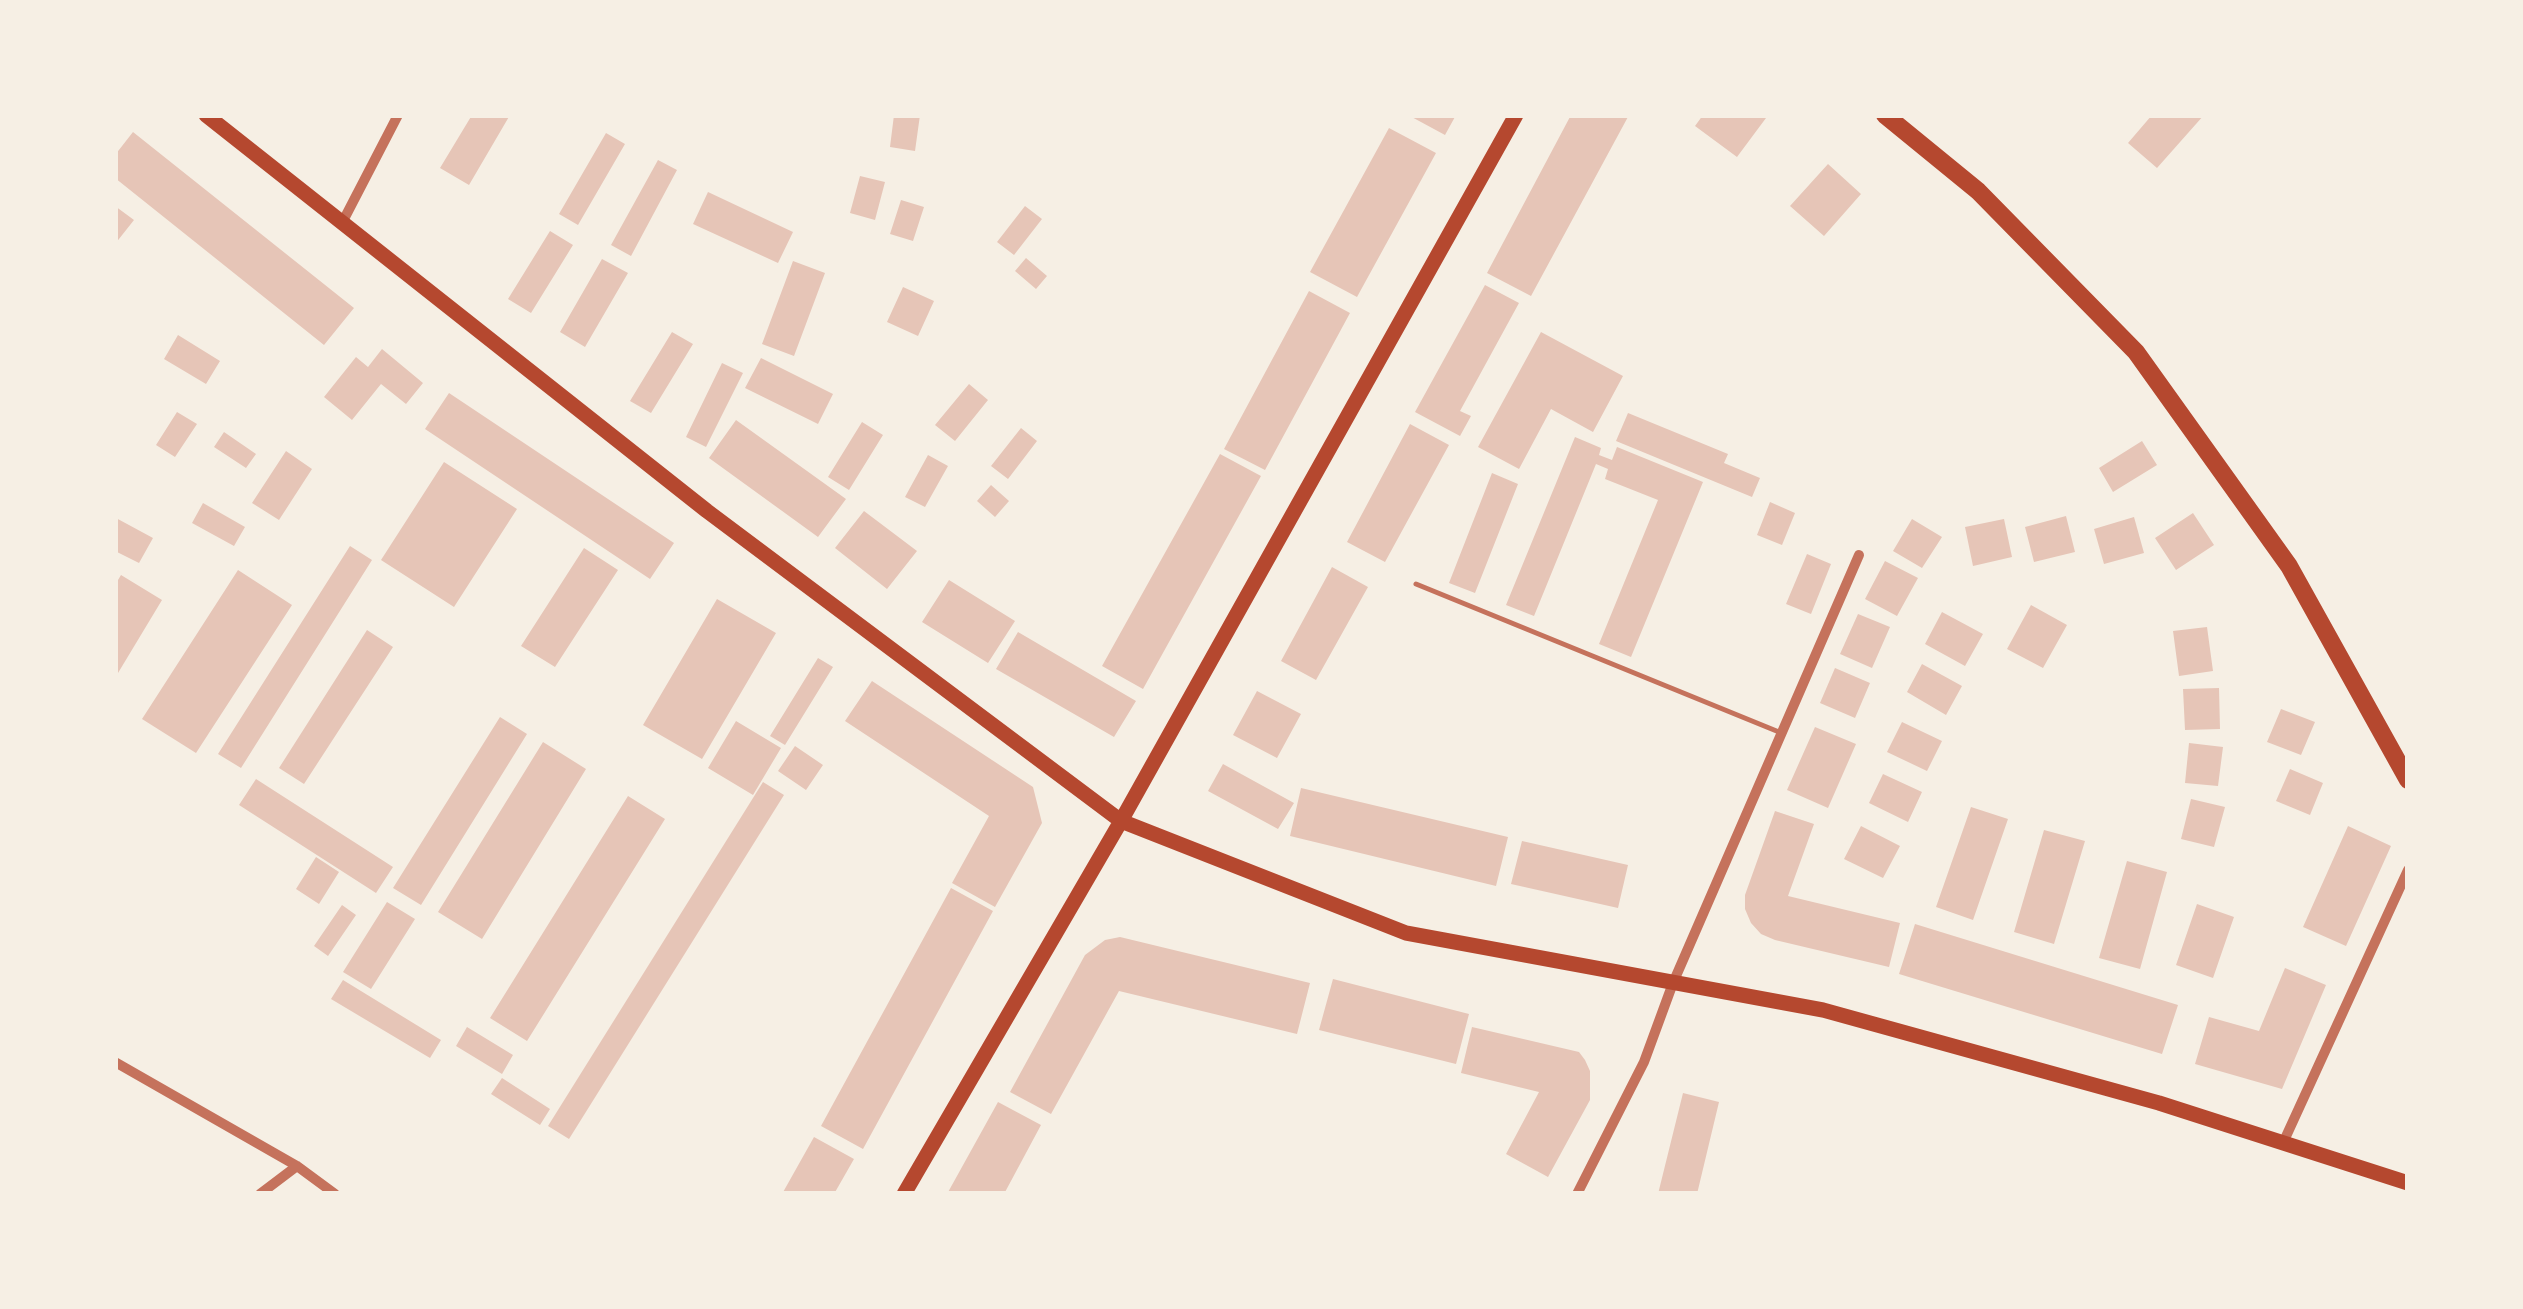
<!DOCTYPE html>
<style>
body{margin:0}
#map{position:relative;width:2523px;height:1309px;overflow:hidden;background:#f6efe4;font-family:"Source Sans 3",sans-serif}
canvas{display:block}
.frame{position:absolute;inset:0;border:118px solid #f6efe4;pointer-events:none}
</style>
<div id="map">
<canvas width="2523" height="1309"></canvas>
<div class="frame"></div>
</div>
<script>
const ctx = document.querySelector('canvas').getContext('2d');
ctx.lineJoin = 'round';
function paint(path, color) { ctx.fillStyle = color; ctx.fill(path, 'evenodd'); }
function trace(path, color, width, dash) { ctx.strokeStyle = color; ctx.lineWidth = width; ctx.lineCap = dash ? 'butt' : 'round'; ctx.setLineDash(dash || []); ctx.stroke(path); }
paint(new Path2D(`
 M472 115H510L469 185 440 168Z
 M894 115H920L915 151 890 147Z
 M1408 115H1456L1445 135Z
 M1571 115H1629L1531 296 1487 273Z
 M1703 115H1762L1766 118 1737 157 1695 126Z
 M2152 115H2204L2157 168 2128 143Z
 M1389 128 1436 153 1357 297 1310 272Z
 M133 132 354 308 324 345 115 178V155Z
 M606 133 625 144 578 225 559 214Z
 M658 160 677 170 631 256 611 245Z
 M1828 164 1861 194 1824 236 1790 206Z
 M860 176 885 182 875 220 850 213Z
 M708 192 793 232 778 263 693 224Z
 M901 200 924 207 913 241 890 234Z
 M115 206 134 220 115 244Z
 M1025 206 1042 219 1014 255 997 242Z
 M550 231 573 245 531 313 508 299Z
 M1026 258 1047 276 1036 289 1015 271Z
 M602 259 628 273 585 347 560 332Z
 M793 261 825 273 794 356 762 344Z
 M1485 285 1519 303 1460 411 1471 416 1460 436 1415 412Z
 M903 287 934 301 918 336 887 322Z
 M1309 291 1350 313 1265 470 1224 449Z
 M672 332 693 344 651 413 630 401Z
 M1541 332 1623 376 1593 432 1551 409 1519 469 1478 447Z
 M178 335 220 361 206 384 164 359Z
 M382 349 423 383 406 404 381 384 352 420 324 397 356 357 368 367Z
 M761 358 833 394 818 424 745 388Z
 M722 363 743 373 706 447 686 437Z
 M969 384 988 400 955 441 935 425Z
 M449 393 674 543 650 579 425 429Z
 M177 412 197 424 175 457 156 445Z
 M1628 413 1728 454 1724 463 1760 478 1752 497 1616 441Z
 M736 420 846 499 818 537 709 458Z
 M862 422 883 435 849 490 828 477Z
 M1410 424 1449 445 1385 562 1347 542Z
 M1021 428 1037 441 1008 479 991 466Z
 M224 432 256 454 246 468 214 447Z
 M1575 437 1601 448 1599 455 1612 460 1617 447 1703 482 1631 657 1599 644 1658 500 1605 479 1608 469 1596 464 1534 616 1506 605Z
 M2142 441 2157 465 2113 492 2099 468Z
 M286 451 312 469 279 520 252 503Z
 M1220 454 1261 476 1143 689 1102 666Z
 M928 455 948 466 925 507 905 497Z
 M444 462 517 509 454 607 381 560Z
 M1492 473 1518 484 1475 593 1449 583Z
 M991 485 1009 501 995 517 977 501Z
 M1770 502 1795 513 1782 545 1757 535Z
 M203 503 245 527 234 546 192 523Z
 M864 511 917 551 887 589 835 548Z
 M2193 513 2214 545 2176 570 2155 538Z
 M2066 516 2075 552 2034 562 2025 527Z
 M2134 517 2144 553 2104 564 2094 529Z
 M116 518 153 538 139 563 115 551Z
 M1912 519 1942 537 1922 568 1893 551Z
 M2004 519 2012 557 1973 566 1965 527Z
 M350 546 372 560 241 768 218 754Z
 M584 548 618 570 555 667 521 646Z
 M1807 554 1831 564 1811 614 1786 604Z
 M1885 561 1918 578 1897 616 1865 599Z
 M1332 567 1368 587 1316 680 1281 661Z
 M238 570 292 605 196 753 142 719Z
 M121 575 162 600 115 678V585Z
 M949 580 1015 621 988 663 922 622Z
 M717 599 776 633 702 759 643 725Z
 M2031 605 2067 625 2043 668 2007 649Z
 M1942 612 1983 634 1965 666 1925 644Z
 M1858 614 1890 627 1872 668 1840 654Z
 M2207 627 2213 671 2179 676 2173 631Z
 M367 630 393 647 304 784 279 768Z
 M1018 632 1136 701 1114 737 996 669Z
 M818 658 833 667 785 745 770 736Z
 M1922 664 1962 686 1946 715 1907 692Z
 M1835 668 1870 683 1855 718 1820 703Z
 M872 681 1033 787 1042 823 995 907 952 883 989 816 845 721Z
 M2219 688 2220 729 2185 730 2183 689Z
 M1257 691 1301 714 1277 758 1233 735Z
 M2281 709 2315 722 2301 755 2267 742Z
 M500 717 527 734 421 905 393 888Z
 M736 721 781 748 753 795 708 768Z
 M1902 722 1942 741 1927 771 1887 752Z
 M1815 727 1856 744 1828 808 1787 790Z
 M543 742 586 769 482 939 438 912Z
 M2189 743 2223 747 2218 786 2185 783Z
 M795 746 823 765 806 790 778 771Z
 M1223 764 1294 803 1278 829 1208 791Z
 M2290 769 2323 783 2310 815 2276 801Z
 M1883 774 1922 792 1908 822 1869 803Z
 M256 779 393 867 376 893 239 805Z
 M763 782 784 795 569 1139 548 1126Z
 M1301 788 1508 837 1496 886 1290 836Z
 M628 796 665 819 527 1041 490 1018Z
 M2191 799 2225 807 2214 847 2181 839Z
 M1971 807 2008 819 1973 920 1936 907Z
 M1775 811 1814 824 1788 896 1900 923 1889 967 1775 940 1761 934 1751 923 1745 909V895Z
 M1861 826 1900 846 1883 878 1844 859Z
 M2348 826 2391 846 2346 946 2303 927Z
 M2044 830 2085 841 2054 944 2014 932Z
 M1522 841 1628 865 1618 908 1511 884Z
 M316 857 339 872 319 904 296 889Z
 M2127 861 2167 872 2140 969 2099 958Z
 M951 888 993 911 863 1149 821 1126Z
 M387 902 415 919 371 989 343 972Z
 M2197 904 2234 917 2213 978 2176 965Z
 M342 905 356 915 328 956 314 946Z
 M1915 924 2178 1005 2162 1054 1899 974Z
 M1120 937 1310 983 1297 1034 1119 991 1051 1114 1010 1092 1085 955 1105 940Z
 M2285 968 2326 985 2282 1089 2195 1064 2209 1017 2259 1031Z
 M1333 979 1469 1014 1456 1064 1319 1030Z
 M343 980 441 1040 430 1058 331 999Z
 M467 1027 513 1055 502 1074 456 1046Z
 M1472 1027 1579 1052 1585 1060 1590 1071V1100L1548 1177 1506 1154 1539 1092 1461 1073Z
 M502 1078 550 1109 540 1125 491 1094Z
 M1683 1093 1719 1102 1697 1194H1658Z
 M998 1102 1041 1125 1004 1194H947Z
 M814 1137 854 1159 834 1194H782Z`), '#e6c5b7');
trace(new Path2D(`
 M1416 584 1779 732`), '#c5725c', 5);
trace(new Path2D(`
 M342 223 398 115
 M115 1062 297 1166 335 1194
 M2283 1143 2408 870
 M260 1194 297 1166
 M1577 1194 1644 1062 1673 983 1859 555`), '#c5725c', 10);
trace(new Path2D(`
 M206 115 707 511 1121 821 1406 933 1823 1010 2159 1103 2408 1183
 M904 1194 1121 821 1516 115`), '#b5482f', 15);
trace(new Path2D(`
 M1885 115 1978 191 2136 352 2289 566 2408 780`), '#b5482f', 18);
</script>
